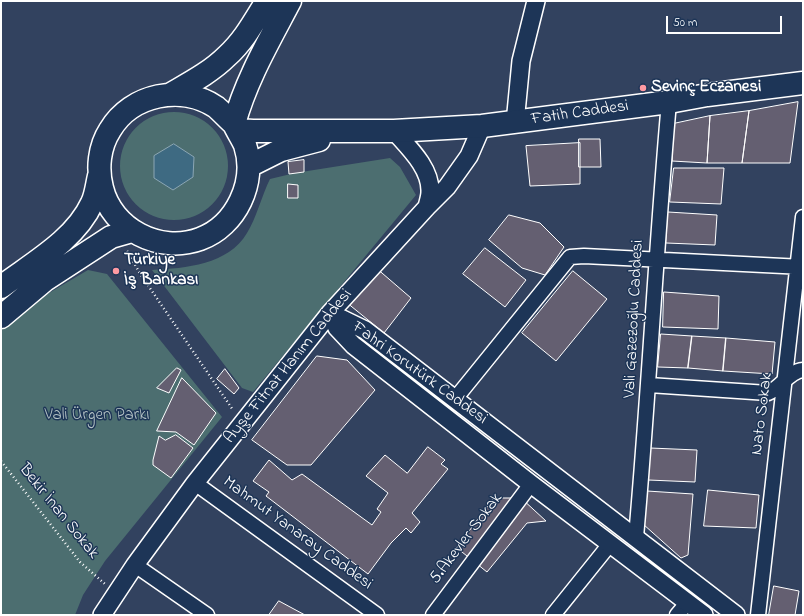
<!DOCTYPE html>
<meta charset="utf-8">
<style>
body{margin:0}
#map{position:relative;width:804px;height:616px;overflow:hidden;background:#32425f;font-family:"Indie Flower",sans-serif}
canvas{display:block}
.frame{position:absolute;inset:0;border:2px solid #fff;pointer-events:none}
.scale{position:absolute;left:666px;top:16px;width:116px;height:18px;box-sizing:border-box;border:2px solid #fff;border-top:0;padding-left:5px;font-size:12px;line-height:14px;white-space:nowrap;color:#fff;-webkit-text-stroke:3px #1d3557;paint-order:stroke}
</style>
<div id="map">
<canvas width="804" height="616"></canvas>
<div class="frame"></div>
<div class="scale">50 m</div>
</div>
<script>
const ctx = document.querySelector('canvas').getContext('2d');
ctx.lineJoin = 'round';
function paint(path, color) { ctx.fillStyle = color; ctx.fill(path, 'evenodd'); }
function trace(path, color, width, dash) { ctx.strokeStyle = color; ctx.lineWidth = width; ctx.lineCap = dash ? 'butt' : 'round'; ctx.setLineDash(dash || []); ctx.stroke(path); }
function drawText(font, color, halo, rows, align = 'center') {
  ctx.font = font + ' "Indie Flower",sans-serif'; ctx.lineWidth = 3; ctx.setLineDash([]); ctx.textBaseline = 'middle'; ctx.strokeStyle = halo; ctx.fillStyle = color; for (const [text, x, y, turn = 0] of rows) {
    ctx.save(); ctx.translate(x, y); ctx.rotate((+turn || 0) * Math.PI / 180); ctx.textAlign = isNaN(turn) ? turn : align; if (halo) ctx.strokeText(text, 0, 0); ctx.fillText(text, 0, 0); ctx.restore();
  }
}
paint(new Path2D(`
 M120 166a54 54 0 1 1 108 0a54 54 0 1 1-108 0Z
 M390 158 400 167 416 195 253 392 242 388 152 270C186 268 228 265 247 233 256 219 262 195 270 179L295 173Z
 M88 270 107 274 222 417 105 561 83 595 75 615H1V329L37 300Z`), '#4c6e70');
const water = new Path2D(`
 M174 144 194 157 193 177 173 190 154 178V156Z`);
paint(water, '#3e6a82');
trace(water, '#8ba6b4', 1);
const building = new Path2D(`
 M798 102 790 163H742L749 111Z
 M749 111 742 163H707L710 116Z
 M710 116 707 163 672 161 673 124Z
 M579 139H600L601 167H579Z
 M580 143V184L530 186 526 146Z
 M304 160V172L289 174 288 162Z
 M674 168H724L721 204 670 202Z
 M288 184 298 185V198H288Z
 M668 212 717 215 715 245 666 243Z
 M509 215 540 223 564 247 545 275 522 268 489 240Z
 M485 248 526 280 505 307 463 274Z
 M375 267 411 298 384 333 346 302Z
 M573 271 607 299 556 361 522 333Z
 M664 292 719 296 718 329 663 327Z
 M661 334 692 336 688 368 658 367Z
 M692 336 726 338 723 371 688 368Z
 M726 338 775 342 772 374 723 371Z
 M317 356 347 360 375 390 311 465H287L252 440Z
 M177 368 181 370 169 393 157 388Z
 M225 369 239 388 234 394 217 379Z
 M182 378 216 413 194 445 176 432 157 431Z
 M176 435 193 448 171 478 153 465V460L159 436 165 440Z
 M428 447 445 460 441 464 448 469 412 513 420 522 411 533 406 528 391 543 368 574 266 496 269 492 253 481 269 460 292 480 302 474 372 525 381 512 377 509 388 493 366 476 385 455 407 473Z
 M650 448 697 450 695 482 648 480Z
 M708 490 759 495 756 528 704 526Z
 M647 491 693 494 688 555 681 558 643 524Z
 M494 498H521L546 521 527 523 487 572 457 548Z
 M774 586 799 591 795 615H769Z
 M279 601 305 615H269Z`);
paint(building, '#645f71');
trace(building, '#fff', 1);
const minor = new Path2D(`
 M649 385 768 393C781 388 789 371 803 370
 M455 399 570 257 584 256 803 267
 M195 483 377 615
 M636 537C649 392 656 247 669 102
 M135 565 207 615
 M433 615 531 484
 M553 615 610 544
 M677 615 688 602
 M758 615 803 217`);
const tertiary = new Path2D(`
 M515 123 521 61 536 1
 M394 131C408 147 431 168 430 192 430 197 428 202 427 207
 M330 313 365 330 736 615
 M330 313 337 328 353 345 531 484 704 615
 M102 615 135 565 195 483 330 313 427 207 447 187 469 156 482 126`);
const primary = new Path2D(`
 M171 94C190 83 211 72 227 56 244 41 255 20 267 1
 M234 124C228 119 222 112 216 107 182 84 131 94 110 130 99 147 97 169 102 188 112 229 159 254 200 239 236 226 257 182 245 145 242 138 237 131 234 124 246 80 269 41 290 1
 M237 130 253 131H394L482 126 669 102 707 95 803 83
 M249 166 281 150 319 140
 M1 287C33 263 75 240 92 203 96 195 97 184 99 176
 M1 317 45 280 111 237 132 231`);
trace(minor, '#fff', 17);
trace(tertiary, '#fff', 20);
trace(primary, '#fff', 25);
trace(new Path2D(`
 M127 251 141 275 233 410
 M1 461 80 562 105 584`), '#fff', 2.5, [1, 3]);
trace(minor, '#1d3557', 14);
trace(tertiary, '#1d3557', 17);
trace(primary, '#1d3557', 22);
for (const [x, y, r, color] of [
 [643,88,4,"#ff9aa2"],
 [116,271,4,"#ff9aa2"]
]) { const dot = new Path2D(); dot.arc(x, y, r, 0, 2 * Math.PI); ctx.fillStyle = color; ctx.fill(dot); trace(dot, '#1d3557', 1.5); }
drawText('bold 17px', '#fff', '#1d3557', [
 ["Sevinç Eczanesi",651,88],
 ["Türkiye",124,261],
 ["İş Bankası",124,281]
], 'left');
drawText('17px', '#fff', '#1d3557', [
 ["Fatih Caddesi",580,114,-8],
 ["Vali Gazezoğlu Caddesi",635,319,-87],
 ["Ayşe Fitnat Hanım Caddesi",289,367,-51],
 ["Fahri Korutürk Caddesi",419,374,36],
 ["Nato Sokak",763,414,-83],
 ["Bekir İnan Sokak",58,512,51],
 ["Mahmut Yanaray Caddesi",297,534,36],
 ["5.Akevler Sokak",467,539,-53]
]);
drawText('17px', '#b7c5c6', '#1d3557', [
 ["Vali Ürgen Parkı",97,416]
]);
</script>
